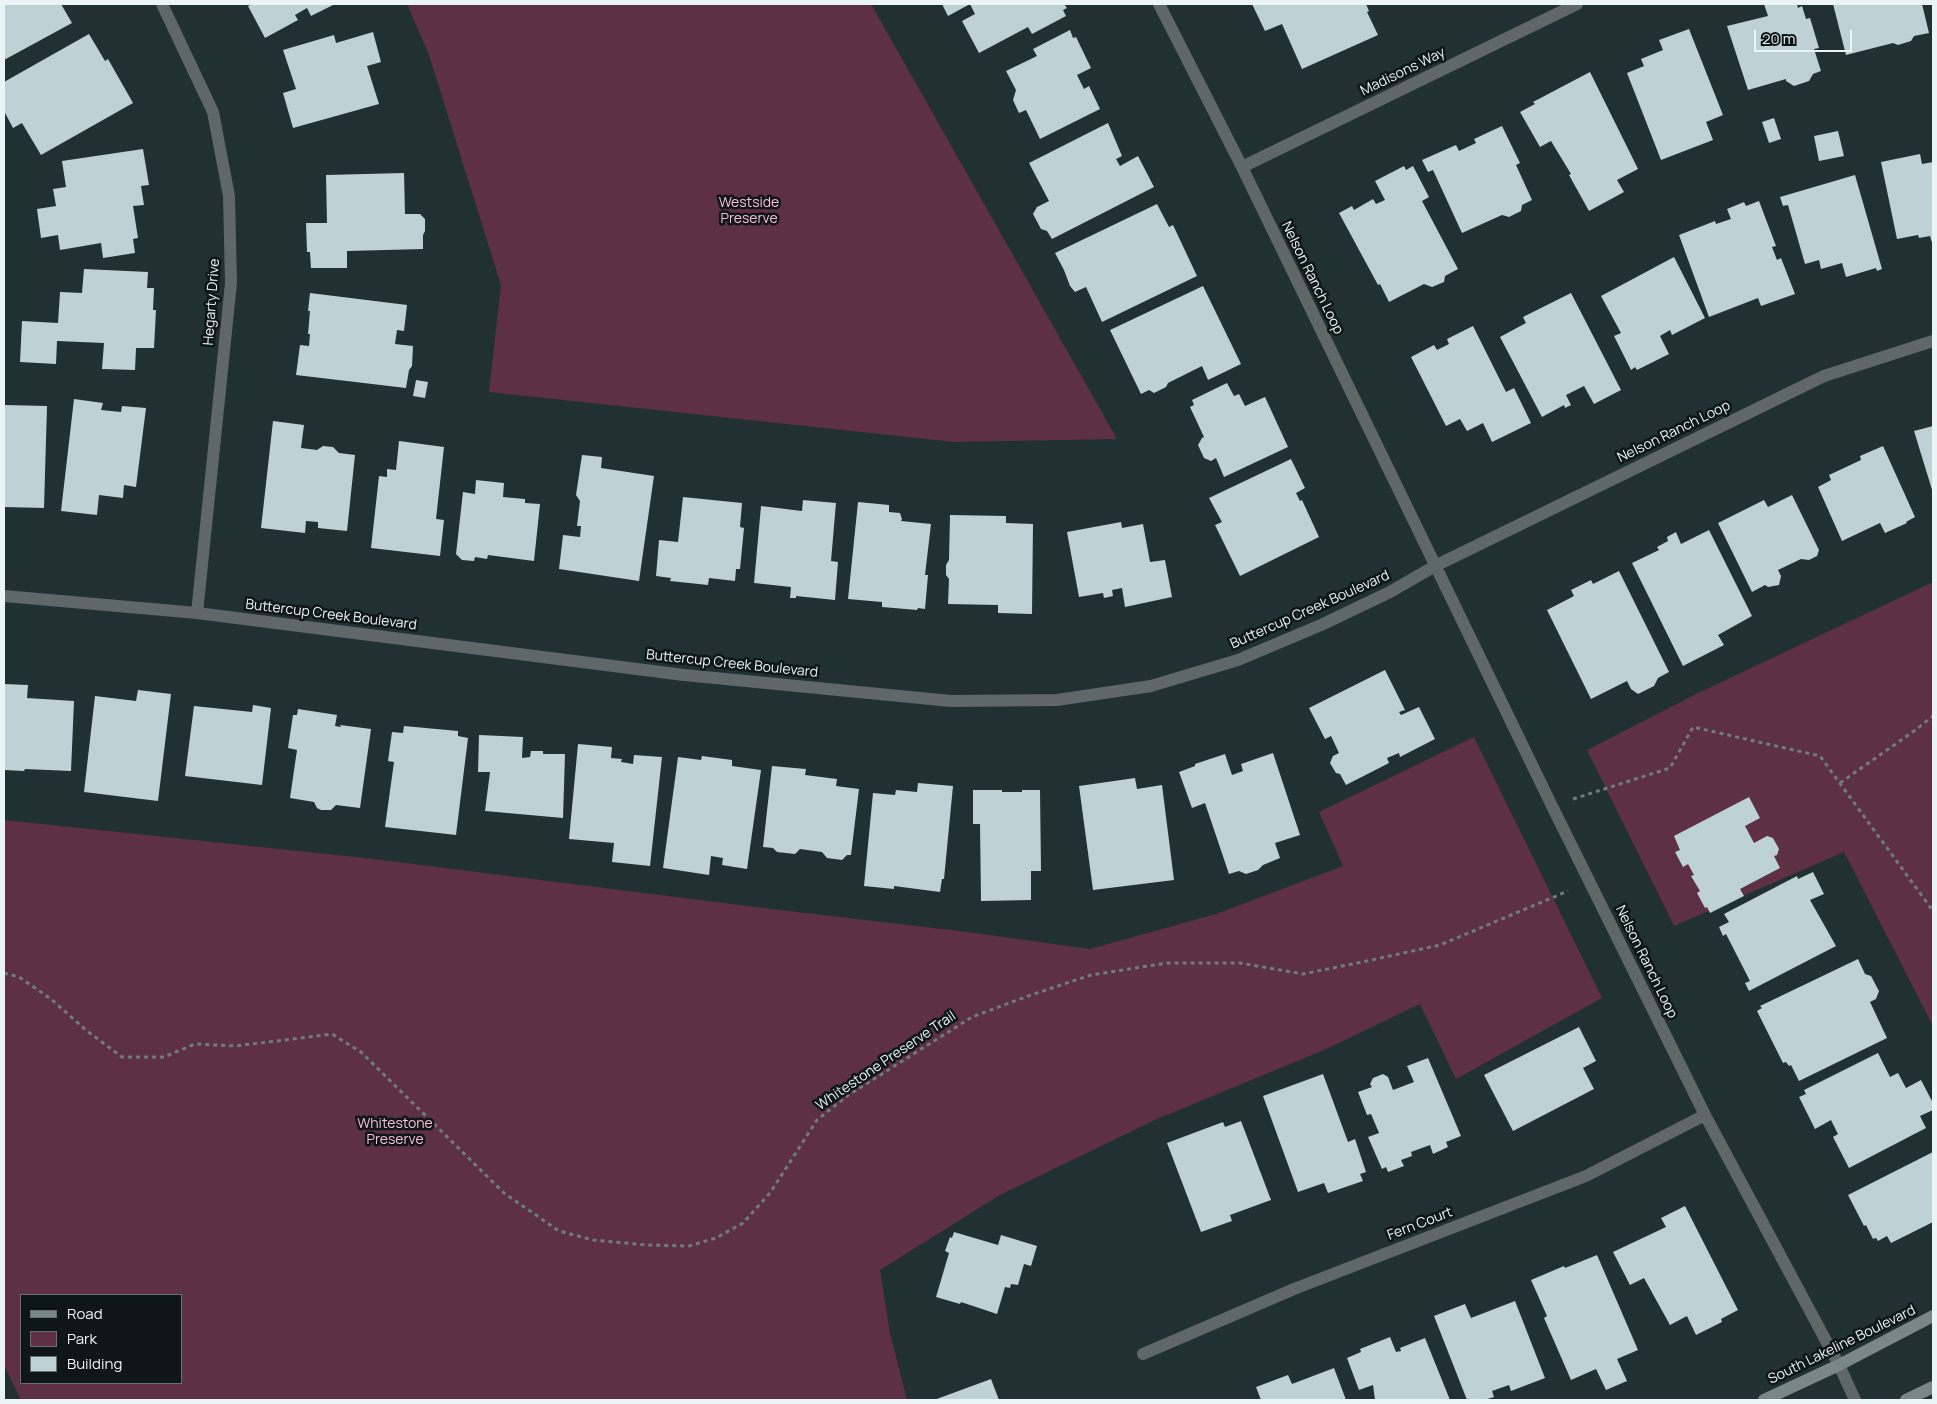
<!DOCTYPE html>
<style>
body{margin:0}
#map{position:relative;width:1937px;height:1404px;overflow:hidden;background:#203033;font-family:Manrope,sans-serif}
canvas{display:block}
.frame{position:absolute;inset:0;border:5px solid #ebf5f7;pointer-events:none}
.legend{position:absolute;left:20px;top:1294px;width:162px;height:90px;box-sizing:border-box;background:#0f1618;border:1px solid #676f71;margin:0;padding:6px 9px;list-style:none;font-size:15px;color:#ebf5f7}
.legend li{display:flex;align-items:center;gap:10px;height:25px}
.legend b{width:25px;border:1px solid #676f71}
.scale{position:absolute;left:1754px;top:30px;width:98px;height:22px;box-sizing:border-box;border:2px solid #ebf5f7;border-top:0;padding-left:6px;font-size:15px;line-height:18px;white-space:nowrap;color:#ebf5f7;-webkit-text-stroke:4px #0f1618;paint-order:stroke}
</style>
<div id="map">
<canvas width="1937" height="1404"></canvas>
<div class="frame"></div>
<ul class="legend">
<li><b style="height:6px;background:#7a8789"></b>Road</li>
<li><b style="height:14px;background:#5e3044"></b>Park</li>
<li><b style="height:14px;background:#bed2d6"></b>Building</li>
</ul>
<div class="scale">20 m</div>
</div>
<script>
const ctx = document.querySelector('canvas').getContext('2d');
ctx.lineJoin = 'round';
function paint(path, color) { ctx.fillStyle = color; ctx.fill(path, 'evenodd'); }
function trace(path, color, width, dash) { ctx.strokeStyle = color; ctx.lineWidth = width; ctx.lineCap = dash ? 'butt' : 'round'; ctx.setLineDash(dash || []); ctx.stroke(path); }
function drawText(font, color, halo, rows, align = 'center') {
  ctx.font = font + ' Manrope,sans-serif'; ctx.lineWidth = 5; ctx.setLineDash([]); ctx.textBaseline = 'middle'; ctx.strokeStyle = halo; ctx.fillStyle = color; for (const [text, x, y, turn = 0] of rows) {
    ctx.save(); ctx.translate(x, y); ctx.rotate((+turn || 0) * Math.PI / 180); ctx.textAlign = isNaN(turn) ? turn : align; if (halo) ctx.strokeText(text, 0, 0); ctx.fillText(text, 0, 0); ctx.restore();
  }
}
paint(new Path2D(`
 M407 4H871L1117 439 954 442 489 392 501 285 429 55Z
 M1933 582V1026L1844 852 1674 926 1587 750 1696 694Z
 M1474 737 1602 998 1456 1079 1420 1004 1324 1050 1157 1119 1000 1195 880 1270 890 1333 907 1400H21L4 1365V820L374 859 763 908 967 932 1090 949 1216 914 1343 866 1319 812ZM21 1295H181V1383H21Z`), '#5e3044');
paint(new Path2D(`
 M4 4H61L72 23 4 60Z
 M253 4H335L311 16 307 8 295 15 298 20 265 38 248 6Z
 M942 4H1064L1067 8 1063 10 1066 16 1032 34 1028 27 979 53 962 21 975 14 970 4 948 16Z
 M1252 4H1366L1369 11 1367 12 1378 35 1302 69 1282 24 1265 31Z
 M1764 4H1797L1798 8 1802 6 1806 19 1810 18 1819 48 1814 49 1821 71 1813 74 1809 81 1794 86 1786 81V79L1748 90 1727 26 1768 16Z
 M1833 4H1922L1929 33 1914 36 1911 41 1898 45 1893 43 1846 55Z
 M1689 29 1723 115 1706 122 1713 140 1661 160 1627 73 1644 66 1641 59 1663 50 1659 40Z
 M1070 30 1073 38 1076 37 1091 68 1077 75 1084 89 1089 86 1100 109 1040 139 1026 110 1019 113 1018 111 1013 100 1016 90 1006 71 1037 56 1033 49Z
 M373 32 381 62 367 66 379 104 293 128 283 93 296 89 283 50 334 35 336 43Z
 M89 34 105 61 108 59 133 103 41 155 22 123 13 128 4 111V82Z
 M1590 72 1638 169 1617 180 1624 192 1589 211 1569 175 1571 174 1551 141 1540 147 1520 112 1535 104 1533 102Z
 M1774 118 1781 139 1769 143 1762 122Z
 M1108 123 1122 156 1116 159 1120 166 1138 156 1154 187 1052 239 1047 231 1041 229 1033 214 1037 207 1049 201 1029 163Z
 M1502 126 1520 163 1516 165 1532 200 1522 205 1521 211 1509 217 1502 215 1462 233 1433 170 1428 172 1422 160 1456 145 1459 151 1476 143 1474 139Z
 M1838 131 1844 156 1819 161 1814 136Z
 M143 149 149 185 141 186 144 205 133 206 138 238 133 239 135 253 103 258 101 243 60 250 58 235 41 238 37 209 56 206 53 189 66 187 62 161Z
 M1920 154 1922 164 1933 162V246L1930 236 1919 238 1918 235 1897 239 1881 162Z
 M1404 166 1406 170 1413 166 1429 197 1422 201 1458 269 1445 276 1444 282 1432 287 1424 284 1389 302 1380 284 1378 285 1339 213 1352 206 1354 210 1373 199 1376 204 1385 200 1375 181Z
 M404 173 405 214H420L425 219V231L423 235V249L347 251V268H311L310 252H307L306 223H327L326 175Z
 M1855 175 1882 269 1877 271 1876 268 1846 277 1842 263 1821 269 1819 260 1805 264 1788 205 1783 206 1780 197Z
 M1759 201 1776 246 1772 247 1777 260 1781 258 1795 294 1761 306 1758 298 1709 317 1679 235 1715 221 1716 224 1731 219 1727 209 1744 202 1746 206Z
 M1157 204 1169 227 1173 225 1197 276 1102 322 1086 287 1075 292 1070 286 1064 270 1055 253Z
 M1674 257 1705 318 1672 335 1670 330 1660 336 1669 354 1637 370 1635 367 1631 370 1614 336 1621 333 1601 296Z
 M84 269 148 272 147 288H154L153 310H156L154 348H136L135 370 102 369 104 343 57 341 56 364 20 362 22 321 58 323 60 292 82 293Z
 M1203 286 1241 364 1208 380 1202 366 1168 383 1166 387 1154 393 1149 390 1141 394 1110 330Z
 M310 293 407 305 404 331 397 330 395 344 413 346 412 366 409 370 406 388 296 375 300 345 309 346 310 334H308L310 311H308Z
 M1571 293 1621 390 1594 404 1584 386 1566 395 1571 405 1565 408 1564 405 1542 417 1500 337 1526 323 1523 317Z
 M1473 326 1506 392 1514 388 1531 423 1492 442 1483 423 1467 431 1460 419 1446 426 1411 357 1434 345 1437 350 1449 344 1447 339Z
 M416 380 428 382 425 398 413 396Z
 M1227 383 1234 396 1239 394 1245 406 1265 397 1288 447 1224 477 1216 458 1211 461 1204 458 1198 445 1202 438 1204 437 1190 407 1194 405 1192 400Z
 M74 399 103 403 101 410 121 412 122 406 146 408 136 487 124 485 123 498 99 495 97 515 61 511Z
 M4 405 47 406 44 508 4 507Z
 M273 421 304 425 301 448 317 450 323 446 333 447 339 453 355 455 347 531 318 528V522L306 521 305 533 261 528Z
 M1933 426V493L1914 431Z
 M399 441 444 447 436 519 444 520 440 556 371 548 379 476 387 477V469L396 470Z
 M1883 446 1915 517 1906 522 1907 523 1885 533 1880 523 1842 541 1818 487 1831 480 1829 475 1861 460 1860 456Z
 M582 455 602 457 601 468 654 476 639 581 559 569 563 535 580 537 581 526H577L580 501 576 495Z
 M1291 459 1305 488 1296 493 1300 501 1302 500 1319 537 1240 576 1215 525 1222 522 1209 498Z
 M476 480 504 483 503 497 525 499V503L540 504 534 561 488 555 487 559 475 557 474 561 462 560 456 554 463 492 475 494Z
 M1792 495 1819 550 1817 556 1809 560 1801 559 1778 570 1781 576 1779 585 1768 587 1765 585 1752 592 1718 523 1764 500 1768 507Z
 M683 497 742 503 740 527 744 528 740 569H736L735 581 709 578 708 585 670 581 671 578 656 576 659 540 678 542Z
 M803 500 836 503 831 561 838 562 835 600 796 596V598H790L791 587 754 583 761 506 802 511Z
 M858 502 889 505V512L900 513 902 519 901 521 931 524 925 575H928L925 609 918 608 917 610 882 607V602L848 599Z
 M950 515 1006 516V523L1033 524 1032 614 998 613V605L948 604 949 579 946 575V565L949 560Z
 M1121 522 1122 528 1143 524 1150 562 1165 560 1172 597 1125 607 1122 588 1112 590 1113 596 1104 598 1103 593 1079 597 1067 532Z
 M1709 530 1752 616 1718 635 1724 645 1683 666 1632 563 1659 550 1657 547 1668 541 1667 537 1676 532 1681 544Z
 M1619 571 1669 672 1658 678 1654 686 1638 694 1631 689 1627 681 1591 699 1547 610 1574 596 1571 590 1591 580 1593 584Z
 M1385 670 1405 710 1399 712 1401 715 1419 707 1435 739 1400 757 1399 753 1387 758 1389 763 1346 785 1340 774 1336 773 1330 763 1333 756 1339 753 1331 736 1325 739 1309 708Z
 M4 684 28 685 27 698 74 701 71 771 25 769 24 771 4 770Z
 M138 690 171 694 158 801 84 792 95 696 136 701Z
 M253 705 271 708 262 785 185 776 194 706 252 712Z
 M298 709 337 715 335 726 341 727 340 725 371 729 360 808 336 805 331 810H321L317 808 314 802 290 798 297 750 288 748 293 715H297Z
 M404 726 458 731V736L468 738 456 835 385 827 394 762 388 761 392 732 403 733Z
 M479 735 523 737 522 758 530 757 531 751H543V754H565L563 818 485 811 490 772H478Z
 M578 744 612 747 611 758 622 759 621 762 633 764 634 755 662 757 650 866 612 862 614 843 569 839Z
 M1273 753 1300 835 1275 843 1280 858 1263 865 1258 870 1246 874 1239 871 1229 874 1205 803 1192 808 1179 772 1195 766V764L1225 754 1232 775 1243 771 1241 764Z
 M702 756 732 760V766L761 770 747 869 722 865 723 858 711 856 709 875 663 868 678 757 701 760Z
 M772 766 806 769 805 775 837 779 836 786 859 789 851 855H847L842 860 827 858 822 852 800 849 795 854 777 852 773 848 763 847Z
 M1135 778 1137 789 1162 785 1174 880 1093 890 1079 786Z
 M918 783 953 786 944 879H942L940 892 894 886V889L864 886 873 793 895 795 896 790 917 792Z
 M973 790H1002V792H1022V790H1040L1041 871H1031V900L981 901 980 824H973Z
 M1749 797 1760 818 1745 826 1754 843 1767 836 1773 838 1779 849 1777 855 1774 856 1780 868 1740 889 1744 896 1710 913 1707 907 1705 908 1697 893 1700 891 1691 876 1694 875 1688 864 1683 867 1675 852 1680 850 1674 836Z
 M1813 872 1824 894 1810 900 1836 946 1749 991 1745 983 1750 981 1726 934 1723 936 1719 927 1729 922 1724 914 1797 876 1798 879Z
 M1858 959 1865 974 1871 976 1879 991 1876 999 1870 1002 1887 1038 1799 1081 1791 1065 1789 1066 1786 1062 1783 1063 1757 1011 1762 1008 1760 1006Z
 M1579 1027 1596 1061 1583 1068 1594 1089 1513 1131 1484 1075Z
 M1878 1053 1890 1077 1898 1073 1906 1088 1921 1080 1933 1103V1110L1920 1116 1926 1128 1849 1168 1833 1137 1838 1134 1831 1120 1815 1129 1799 1097 1806 1094 1804 1090Z
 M1428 1058 1461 1136 1446 1142 1448 1147 1433 1154 1430 1145 1411 1152 1412 1156 1401 1160 1404 1166 1388 1172 1386 1167 1382 1169 1368 1137 1379 1133 1371 1114 1367 1115 1358 1092 1372 1087 1370 1084 1373 1078 1383 1074 1388 1077 1393 1090 1414 1082 1407 1066Z
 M1323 1074 1348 1142 1355 1139 1366 1172 1360 1174 1363 1181 1328 1193 1324 1183 1298 1192 1263 1096Z
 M1241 1121 1271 1200 1230 1215 1232 1221 1201 1232 1167 1143 1223 1122 1225 1127Z
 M1933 1152V1222L1891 1243 1887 1236 1878 1241 1876 1238 1873 1239 1866 1225 1864 1226 1848 1195Z
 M1685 1206 1738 1310 1721 1319 1722 1322 1696 1335 1687 1316 1670 1325 1644 1278 1630 1285 1613 1252 1666 1227 1661 1218Z
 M954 1232 998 1245 1001 1235 1037 1246 1031 1266 1024 1264 1018 1285 1011 1284 1010 1288 1005 1287 997 1314 961 1302 960 1304 936 1297 949 1253 945 1251 950 1237 952 1238Z
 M1597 1255 1638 1350 1617 1359 1627 1381 1606 1390 1596 1369 1571 1380 1544 1318 1547 1316 1531 1280 1564 1266 1565 1268Z
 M1515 1301 1545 1378 1511 1391 1509 1385 1492 1391 1494 1397 1484 1400H1467L1434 1316 1465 1304 1471 1318Z
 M1390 1337 1396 1352 1401 1351 1400 1348 1425 1338 1450 1400H1375L1373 1385 1359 1390 1347 1358 1361 1352 1360 1349Z
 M1334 1368 1346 1400H1261L1256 1387 1288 1375 1292 1384Z
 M991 1379 999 1400H934Z`), '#bed2d6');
trace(new Path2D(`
 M1840 783 1914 731 1933 716
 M1573 799 1670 768 1693 727 1820 756 1933 911
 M4 973 19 977 51 999 87 1031 122 1057H164L195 1044 236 1046 332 1034 361 1052 504 1193 559 1231 593 1240 647 1245 689 1246 716 1238 743 1223 770 1193 817 1120 847 1096 972 1017 1028 996 1091 975 1167 963H1240L1303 974 1367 961 1440 945 1568 891`), '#6f7c7f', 3, [4, 4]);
trace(new Path2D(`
 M162 4 213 112 229 196 231 283 197 613
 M1159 4 1242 167 1552 806 1705 1115 1839 1365 1855 1400
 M1242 167 1577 4
 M4 596 197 613 684 675 951 701 1057 700 1151 686 1238 660 1321 625 1390 592 1435 566 1824 376 1933 341
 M1143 1354 1294 1289 1586 1176 1705 1115`), '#5f6768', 12);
trace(new Path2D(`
 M1764 1400 1839 1365 1933 1316
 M1906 1400 1933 1387`), '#7a8789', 12);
drawText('14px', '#ebf5f7', '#0f1618', [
 ["Madisons Way",1403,72,-26],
 ["Nelson Ranch Loop",1312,278,64],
 ["Hegarty Drive",212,302,-86],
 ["Nelson Ranch Loop",1674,432,-26],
 ["Buttercup Creek Boulevard",1310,610,-24],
 ["Buttercup Creek Boulevard",331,615,7],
 ["Buttercup Creek Boulevard",732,664,6],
 ["Nelson Ranch Loop",1646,962,64],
 ["Whitestone Preserve Trail",886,1061,-34],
 ["Fern Court",1420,1224,-21],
 ["South Lakeline Boulevard",1842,1345,-26]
]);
drawText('14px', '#fcbed6', '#0f1618', [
 ["Westside",749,203],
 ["Preserve",749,219],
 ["Whitestone",395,1124],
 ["Preserve",395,1140]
]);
</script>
